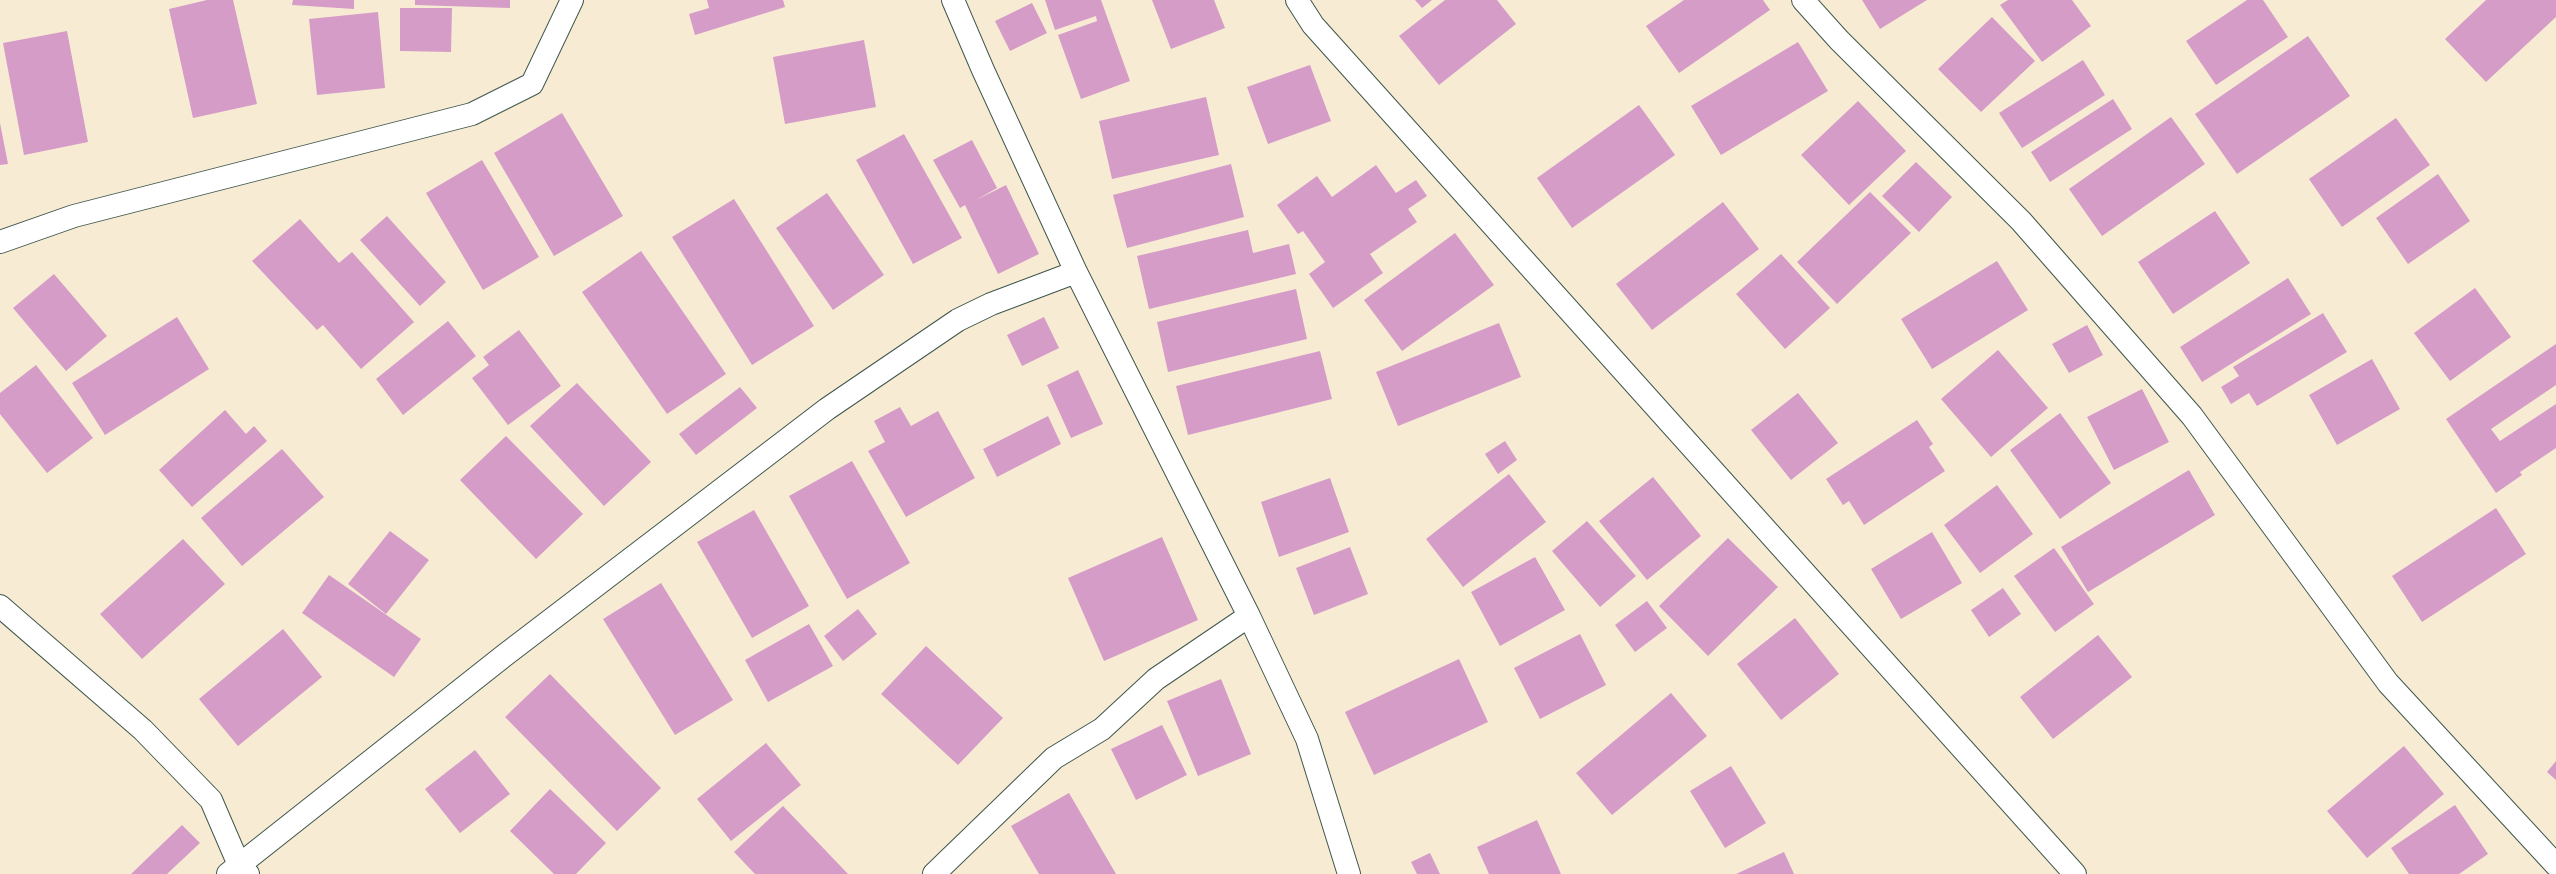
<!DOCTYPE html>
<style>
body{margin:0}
canvas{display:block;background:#f7ebd3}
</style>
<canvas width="2556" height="874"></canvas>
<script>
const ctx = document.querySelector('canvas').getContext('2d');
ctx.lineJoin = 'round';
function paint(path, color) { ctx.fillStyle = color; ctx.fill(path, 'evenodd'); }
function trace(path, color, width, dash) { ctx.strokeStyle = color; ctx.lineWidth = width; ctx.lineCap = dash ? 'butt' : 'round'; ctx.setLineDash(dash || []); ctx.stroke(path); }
paint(new Path2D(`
 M207 0H233L257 104 193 118 169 9Z
 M293 0H354V9L292 5Z
 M415 0H510V8L415 5Z
 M707 0H783L785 7 695 35 689 14 709 8Z
 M1045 0H1101L1130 81 1081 99 1058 35 1097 21 1096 16 1055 30Z
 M1152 0H1214L1225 28 1171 49Z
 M1415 0H1432L1422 8Z
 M1445 0H1497L1516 24 1439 85 1399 36Z
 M1684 0H1763L1770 10 1679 73 1646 26Z
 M1862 0H1927L1880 29Z
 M2008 0H2072L2091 26 2042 62 2000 5Z
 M2247 0H2263L2288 37 2216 85 2186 41Z
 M2486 0H2556V17L2486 82 2445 39Z
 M1032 3 1047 33 1010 51 995 21Z
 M400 8H452L451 52 400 51Z
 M378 12 385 88 317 95 309 19Z
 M1992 17 2035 61 1981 112 1938 69Z
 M67 31 88 142 24 155 3 43Z
 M2308 36 2350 96 2237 174 2195 114Z
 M864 40 876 107 785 124 773 57Z
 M1798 42 1828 91 1721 155 1691 106Z
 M2083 60 2105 95 2022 148 1999 113Z
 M1310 65 1331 121 1268 144 1247 87Z
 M1206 97 1219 155 1112 179 1099 121Z
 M2113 99 2132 129 2050 182 2031 152Z
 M1858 101 1906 151 1849 205 1801 155Z
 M1639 105 1675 155 1572 228 1537 178Z
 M562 113 623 216 554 256 494 153Z
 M2171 117 2205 164 2102 236 2069 189Z
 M2396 118 2430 165 2342 227 2309 179Z
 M0 123 8 164 0 165Z
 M904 134 962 238 913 264 856 160Z
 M972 140 997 188 976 200 1006 185 1039 254 998 274 965 205 960 208 933 160Z
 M482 160 539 257 483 290 426 193Z
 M1916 162 1952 197 1919 232 1882 196Z
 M1231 164 1244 217 1127 248 1113 195Z
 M1376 165 1396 193 1416 180 1427 196 1408 209 1417 222 1370 254 1383 273 1333 308 1309 274 1325 262 1303 231 1298 234 1277 205 1317 176 1332 197Z
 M2438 174 2470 221 2408 264 2376 218Z
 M1870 192 1911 233 1837 304 1797 262Z
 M827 193 884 275 833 310 776 228Z
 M734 199 814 326 752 365 672 237Z
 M1723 202 1759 249 1652 330 1616 284Z
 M2215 211 2250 263 2173 314 2138 262Z
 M387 216 446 282 420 306 360 240Z
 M300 219 339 263 352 252 414 322 361 369 323 325 317 330 252 261Z
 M1248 230 1253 253 1289 244 1296 274 1149 309 1137 256Z
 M1455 233 1494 285 1402 351 1364 300Z
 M641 251 726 374 667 414 582 292Z
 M1781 254 1830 308 1785 349 1736 294Z
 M1997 261 2028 310 1932 369 1901 319Z
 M54 274 107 336 66 371 13 308Z
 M2288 278 2311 314 2202 382 2180 347Z
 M2475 288 2511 337 2450 381 2414 333Z
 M1296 289 1307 339 1168 372 1157 322Z
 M2323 313 2347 352 2257 406 2249 393 2231 404 2221 387 2239 376 2233 367Z
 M177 317 209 369 105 435 72 383Z
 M1044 317 1059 348 1022 366 1007 335Z
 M448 321 476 356 403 415 376 379Z
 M1499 323 1521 377 1398 426 1376 372Z
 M2087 325 2103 355 2069 373 2052 344Z
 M519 330 561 386 508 425 472 378 489 365 483 357Z
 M2556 344V385L2491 429 2500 441 2556 404V448L2520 472 2522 475 2496 493 2446 419Z
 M1998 350 2048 408 1991 457 1941 399Z
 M1320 351 1332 399 1188 435 1176 386Z
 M2372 359 2400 409 2337 445 2309 395Z
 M36 365 93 438 47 473 0 414V393Z
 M1078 370 1103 424 1071 438 1047 385Z
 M577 383 651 462 604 506 530 426Z
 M740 387 757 408 696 455 679 434Z
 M2142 389 2169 442 2114 470 2087 417Z
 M1798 393 1838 443 1791 480 1751 430Z
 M900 407 911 426 938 411 975 478 906 517 868 451 885 442 874 421Z
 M225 410 246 434 254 426 267 441 192 507 159 470Z
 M2060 413 2111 483 2060 519 2010 450Z
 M1048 416 1061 444 997 477 983 449Z
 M1917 420 1933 444 1929 447 1945 471 1864 525 1849 501 1843 505 1826 479Z
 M506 436 583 514 536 559 460 480Z
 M1505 441 1517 460 1498 474 1485 454Z
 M282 449 324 497 242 566 201 518Z
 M852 461 910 563 847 599 789 496Z
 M2189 470 2215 515 2088 592 2061 547Z
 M1509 474 1546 522 1463 587 1426 539Z
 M1653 477 1701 536 1647 580 1599 521Z
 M1330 478 1349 532 1279 557 1261 502Z
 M1997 485 2033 534 1980 573 1944 525Z
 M2496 508 2526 554 2422 622 2392 576Z
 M754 510 809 606 752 638 697 542Z
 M1587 521 1636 576 1600 607 1552 551Z
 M390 531 429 560 386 614 348 584Z
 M1932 532 1962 583 1901 619 1871 569Z
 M1162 537 1198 620 1104 661 1068 578Z
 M1728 538 1778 587 1708 656 1659 606Z
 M183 539 225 584 142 659 100 614Z
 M1350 547 1368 594 1314 615 1296 568Z
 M2054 548 2094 604 2055 632 2014 576Z
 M1535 557 1565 610 1500 646 1471 592Z
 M329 575 421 639 394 677 302 613Z
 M661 583 733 700 675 735 603 619Z
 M2003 588 2021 614 1989 637 1971 610Z
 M1647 601 1667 628 1635 652 1615 625Z
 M858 609 877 634 843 661 824 636Z
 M1795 618 1839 674 1781 720 1737 664Z
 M809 624 833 666 768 702 745 660Z
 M283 629 322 677 238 746 199 699Z
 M1580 634 1606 685 1540 719 1514 668Z
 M2098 635 2132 677 2053 739 2020 697Z
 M926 646 1003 718 958 765 881 694Z
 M1459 659 1488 722 1374 775 1345 712Z
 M550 674 661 788 617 831 505 717Z
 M1221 679 1251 754 1198 776 1167 701Z
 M1671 693 1707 736 1612 815 1576 773Z
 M1162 725 1187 775 1136 800 1111 749Z
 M766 743 801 785 731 841 697 799Z
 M2404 746 2444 794 2367 858 2327 811Z
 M475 750 510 794 460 833 425 789Z
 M2556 761V780L2547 772Z
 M1731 766 1766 823 1725 848 1690 791Z
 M550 789 606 843 576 874H554L510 831Z
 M1069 793 1116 874H1039L1011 826Z
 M2455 805 2488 854 2459 874H2409L2391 848Z
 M783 806 848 874H755L734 852Z
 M1537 820 1561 874H1489L1477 847Z
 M182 825 200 843 167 874H131Z
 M1784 852 1794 874H1736Z
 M1430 853 1440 874H1417L1411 862Z`), '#d59cc8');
const minor = new Path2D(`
 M953 0 983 70 1076 272 1249 616 1307 739 1349 874
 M1297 0 1313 25 2075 874
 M1803 0 1839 40 2021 221 2192 416 2388 683 2556 865
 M0 242 74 216 472 114 532 84 572 0
 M0 606 143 730 211 800 239 865 248 874
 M228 874 505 655 827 409 958 320 991 304 1076 272
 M934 874 1054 758 1102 729 1156 679 1249 616`);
trace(minor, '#3f574c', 24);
trace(minor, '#fff', 22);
</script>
